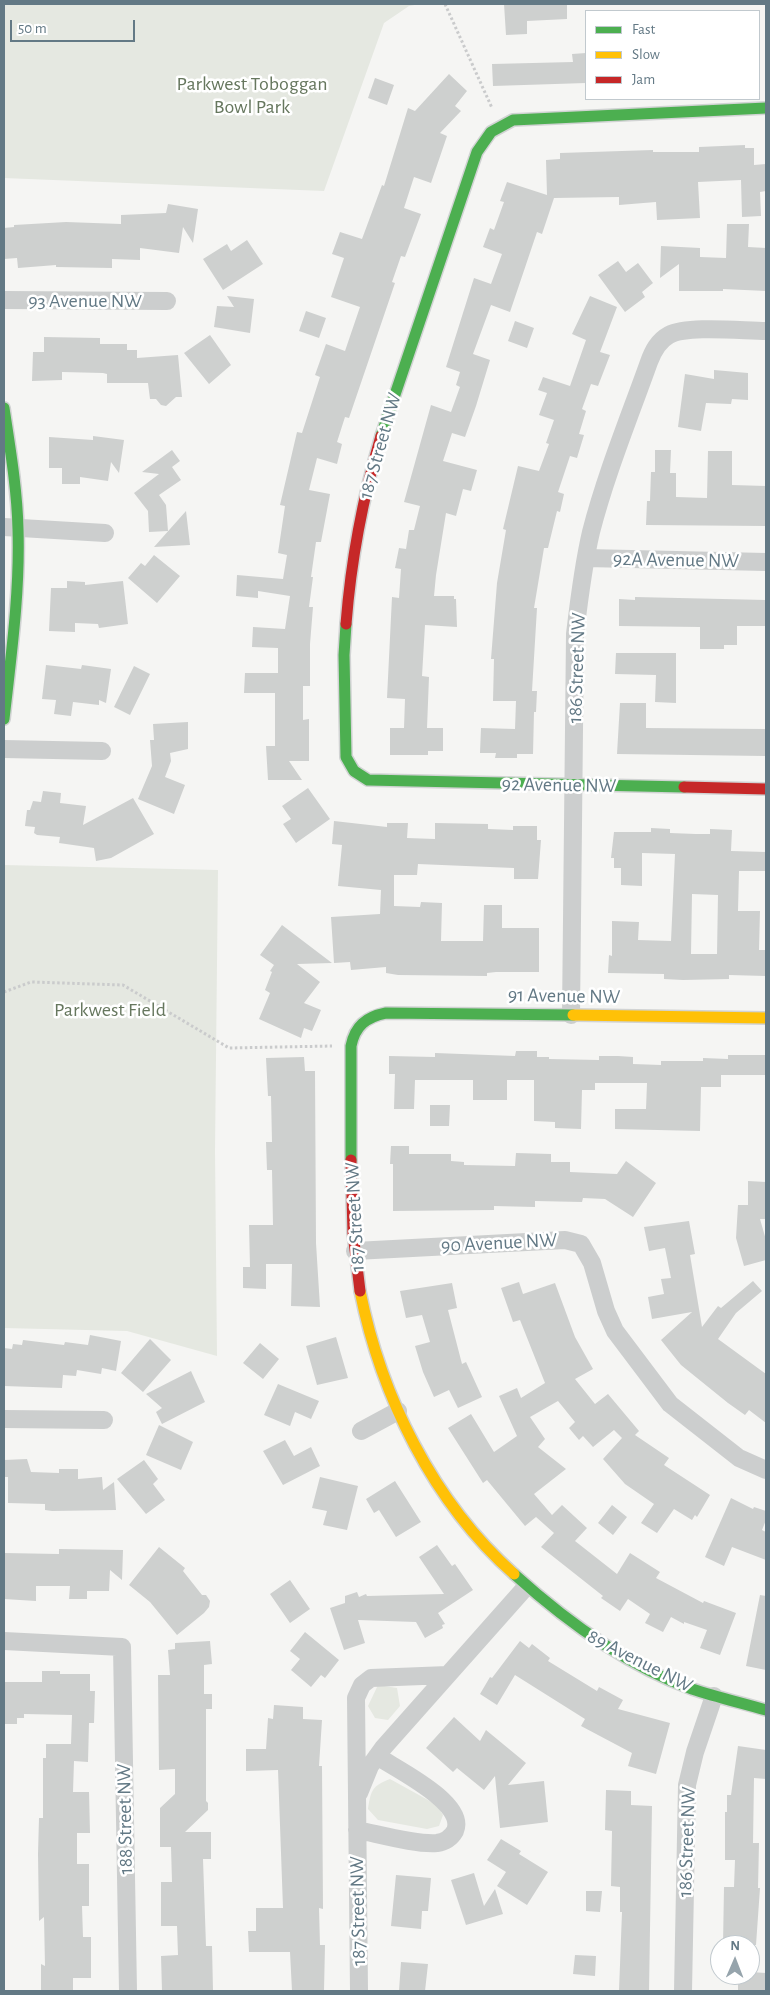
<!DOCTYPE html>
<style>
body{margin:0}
#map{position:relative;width:770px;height:1995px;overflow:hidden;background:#f5f5f3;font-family:"Alegreya Sans",sans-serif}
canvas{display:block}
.frame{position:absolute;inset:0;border:5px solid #637985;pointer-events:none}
.legend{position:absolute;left:585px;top:10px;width:175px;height:90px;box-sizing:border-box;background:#fff;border:1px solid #c1c9ce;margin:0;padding:6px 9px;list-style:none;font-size:15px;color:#637985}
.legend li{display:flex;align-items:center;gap:10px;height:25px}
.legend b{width:25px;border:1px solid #c1c9ce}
.north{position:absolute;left:710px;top:1935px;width:50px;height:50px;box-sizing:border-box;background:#fff;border:1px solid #c1c9ce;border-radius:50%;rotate:1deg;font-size:14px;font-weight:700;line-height:20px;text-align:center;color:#637985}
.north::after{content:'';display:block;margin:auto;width:18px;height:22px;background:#96a4ac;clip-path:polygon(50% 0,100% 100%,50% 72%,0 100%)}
.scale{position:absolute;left:10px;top:20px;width:125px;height:22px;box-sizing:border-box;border:2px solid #637985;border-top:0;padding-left:6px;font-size:15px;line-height:18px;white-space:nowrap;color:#637985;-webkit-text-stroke:4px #fff;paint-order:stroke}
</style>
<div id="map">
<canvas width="770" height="1995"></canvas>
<div class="frame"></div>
<ul class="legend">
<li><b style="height:6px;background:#4caf50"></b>Fast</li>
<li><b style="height:6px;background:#ffc107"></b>Slow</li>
<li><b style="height:6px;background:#c62828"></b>Jam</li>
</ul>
<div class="north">N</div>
<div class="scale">50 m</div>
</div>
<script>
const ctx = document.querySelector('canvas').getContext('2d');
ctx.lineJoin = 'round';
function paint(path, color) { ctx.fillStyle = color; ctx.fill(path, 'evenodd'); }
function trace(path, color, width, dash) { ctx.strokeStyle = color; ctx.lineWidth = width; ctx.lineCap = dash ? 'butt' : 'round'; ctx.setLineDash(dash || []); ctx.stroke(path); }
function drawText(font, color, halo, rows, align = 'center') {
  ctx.font = font + ' "Alegreya Sans",sans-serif'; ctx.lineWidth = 5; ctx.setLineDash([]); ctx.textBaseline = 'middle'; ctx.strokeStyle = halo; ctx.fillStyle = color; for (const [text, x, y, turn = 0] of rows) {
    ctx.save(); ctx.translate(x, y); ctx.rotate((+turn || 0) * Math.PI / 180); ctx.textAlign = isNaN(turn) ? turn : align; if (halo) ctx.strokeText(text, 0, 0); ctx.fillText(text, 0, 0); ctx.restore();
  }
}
paint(new Path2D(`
 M4 4H420L409 6 384 23 324 191 4 178Z
 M4 865 218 870 215 1151 217 1356 127 1331 4 1328Z
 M378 1685 397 1688 400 1706 388 1720 375 1718 368 1706Z
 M390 1779 437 1805 443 1815 439 1826 427 1829 378 1820 368 1809C371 1790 372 1786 390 1779Z`), '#e5e8e1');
paint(new Path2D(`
 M504 4H567V19L527 21V34L506 35Z
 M586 53V83L493 86 492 64 573 62 572 54Z
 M449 74 467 91 455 106 461 111 440 133 447 136 431 183 414 177 404 208 421 214 405 257 401 256 392 282 395 283 349 418 345 417 337 442 342 444 337 464 317 458 309 490 330 494 321 542H316L311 577H313L309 607H313L310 644V686H303V720L309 719V761H289L302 780H268L266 746H275V693H244L245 673H278V648L252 647 253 627 285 629 290 596 258 591V598L236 596 237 575 283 579 287 555 278 553 285 506 280 505 297 432 302 433 320 377 315 375 326 344 345 351 360 307 331 297 344 258 332 254 340 232 362 239 382 185 384 186 408 108 415 111Z
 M375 78 394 85 387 105 368 98Z
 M745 145V148H754V165L766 164V191L760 192 761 216 742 217 741 180 698 182 700 218 657 220 656 202 619 205V197L554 198 542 234 537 232 510 312 491 305 473 354 490 360 476 406 465 437 452 433 443 461 477 470 471 491 463 489 456 516 446 513 436 575 434 596H454V599H456L457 627 425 625 422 676 429 677 427 728H443V751H428V755H390V728H404L405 699 387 698 392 597 399 598 401 569 395 568 399 548 406 549 409 530H414L420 506 404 502 431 405 451 412 460 387 456 385 460 372 446 367 474 278 491 284 502 254 483 247 490 228 494 230 504 202 500 201 507 182 547 195 546 160 560 159V153L653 150V152H699V147Z
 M168 204 198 209 193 243 183 227 179 253 140 248V260L112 259V268L56 267V265L18 268 17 258 4 259V228L14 227V225L66 222 121 224V215L166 213Z
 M727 224H749L748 247 766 248V291L723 289V291H679V264L660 278 661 246 700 248V257L726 258Z
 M247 240 263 264 223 290 203 259 227 244 231 251Z
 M618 261 626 272 638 263 653 283 642 292 645 297 625 312 598 275Z
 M227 296 254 299 250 333 214 327 217 306 234 307Z
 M590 296 617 307 600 352 610 355 598 386 591 384 582 409 586 411 579 434 584 435 577 458 570 456 558 492 564 494 560 512 557 511 548 548H544L534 608H537L532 691H537L536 712H534L533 754H517V758H495L496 753H480L481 728 515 729 516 701H493L494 659H491L497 583 506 530 503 529 518 466 539 471 549 444 546 443 554 420 539 415 547 393 538 390 543 377 570 386 586 340 572 334Z
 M306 311 326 318 319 338 299 331Z
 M515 321 534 328 527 348 508 341Z
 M210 335 231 365 209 384 184 353Z
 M44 337 100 338V344H127V350H137V358L178 355 182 397H176L166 406 161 405 156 399H150L148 383H107V374L103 373 62 372V380L32 381 33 352H44Z
 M714 370 748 373V400L732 399 731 404 706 403 701 431 678 427 685 374 714 379Z
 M93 436 124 440 119 473 111 462 108 481 80 477V484H62V468H49V437L93 440Z
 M172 450 180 461 172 467 181 480 159 495 166 505 168 531 149 532 148 511 134 493 159 474 142 472Z
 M655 450H671L670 473H676V497L707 498 708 451H732V485L766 486V526L646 525 647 501H650L651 472H655Z
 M186 511 190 545 154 547Z
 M154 555 180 576 157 603 128 578 141 563 145 566Z
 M67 581 85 582V585L123 581 128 624 99 628 98 624 75 623V632L49 631 51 588H67Z
 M635 597 766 600V626H737V645H724V649H700V627L619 626V599L635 600Z
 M616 653H676V703L655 702 656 675 615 674Z
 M46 665 81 669 82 665 111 669 106 703 99 700V705L73 702 71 716 54 714 56 700 42 699Z
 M134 666 150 674 130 715 114 707Z
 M620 703H646V728L765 729V756L617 754Z
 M188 722V749L170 753 171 761 165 777 185 785 174 814 138 799 152 766 150 740H154L153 724Z
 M308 788 330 819 296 843 283 824 291 819 282 806Z
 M43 791 61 793 60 803 86 806 83 825 133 798 154 834 111 858 96 861 94 848 59 843 60 837 37 835 34 833 35 827 25 826 27 810H30L33 801 41 802Z
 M334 821 387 827V823H408L407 838 435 839V823L488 824V829L513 830V826H537V840H541L538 879H514V868L418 864 417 875H394V906L420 907 421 902 442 903 441 941H483L484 905H502V928H539V972H496L487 973V976L398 975 386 973V967L351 970 350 962 334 963 331 917 380 914 381 890 338 886 342 845 332 844Z
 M651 828 670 829V833L696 834H710V829L732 830 731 851 766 852V871H739L738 911H760L759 950H766V976L729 975V979L683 980 664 979V974L608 973 609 955 612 956V921L639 922 638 940 671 941 675 854 642 853V886L621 885V868H614V858H611L614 832H651ZM692 894 718 895 717 954H691Z
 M282 925 332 963 297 964 320 982 304 1003 321 1010 312 1031 304 1028 301 1038 259 1019 270 993 265 990 272 972 270 971 274 965 260 955Z
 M516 1051H537V1057H549V1059L599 1060V1056H618L633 1057V1064L661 1065V1061H703V1058L728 1059V1055H766V1075H721V1087H701L700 1131 615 1129V1109H646L647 1083H595V1090H582L581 1129 555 1128V1122L534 1121V1080H507V1100H473V1080H415L414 1109H394L395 1074H389V1056L435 1057V1053L515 1056Z
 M304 1057 305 1071H315L316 1243 320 1307 291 1306 292 1264H266V1289L243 1288V1267H250L249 1225H273L272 1170H267L266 1142H272L271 1096H268L266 1058Z
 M430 1105H450L449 1126H430Z
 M391 1146H409V1154H451V1161L464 1162V1165L515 1166 516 1153 551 1154V1162H570V1172L617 1174 626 1161 656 1183 633 1217 605 1199 583 1198 582 1202 535 1201V1207L494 1206V1210L393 1211V1164H390Z
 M748 1181 766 1182V1219H760L766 1240V1260L744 1266 736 1238 738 1205H748Z
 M689 1221 695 1254 690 1255 702 1327 718 1306 721 1308 753 1281 762 1291 736 1313 718 1339 766 1374V1423L749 1410 745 1415 728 1403 681 1365 661 1340 692 1312 652 1319 648 1297 664 1294 661 1279 671 1278 665 1248 649 1251 644 1227Z
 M519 1282 523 1294 555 1283 575 1337 593 1369 575 1379 595 1404 608 1394 639 1431 635 1435 669 1458 664 1465 710 1495 697 1517 695 1515 692 1520 674 1509 657 1533 641 1523 654 1504 625 1484 603 1459 622 1438 614 1430 593 1447 583 1436 579 1440 569 1428 575 1422 558 1401 530 1417 545 1439 538 1447 566 1469 534 1494 552 1515 562 1505 587 1528 575 1541 617 1574 630 1553 660 1572 656 1578 703 1603 704 1601 736 1613 720 1655 700 1648 707 1630 684 1622V1624L671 1617 663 1632 645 1623 650 1614 628 1599 620 1611 601 1598 603 1596 541 1547 554 1533 536 1517 525 1526 487 1480 483 1483 448 1428 471 1414 494 1452 517 1436 499 1396 517 1388 521 1398 545 1383 520 1320 513 1322 501 1288Z
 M452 1283 457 1308 448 1310 462 1364 466 1362 482 1397 458 1408 449 1390 434 1397 423 1372 415 1346 430 1342 422 1315 406 1318 400 1291Z
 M90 1335 121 1341 116 1371 102 1368 101 1374 77 1370 76 1376 63 1375 62 1388 4 1386V1348L12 1349 13 1344 22 1345 23 1340 64 1345 65 1342 88 1345Z
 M336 1337 348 1378 317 1385 306 1346Z
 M150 1339 171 1360 143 1392 121 1373Z
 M260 1343 279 1359 263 1379 243 1363Z
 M191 1371 205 1402 162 1424 156 1412 162 1408 146 1394Z
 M278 1384 319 1401 311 1419 295 1412 290 1426 264 1415Z
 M159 1425 193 1442 181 1470 146 1455Z
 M285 1440 294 1456 311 1447 320 1466 283 1485 263 1451Z
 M27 1459 31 1472 59 1473V1469H78V1479L102 1477 103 1490 114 1482 116 1510 52 1511 45 1510V1504L8 1503V1477H4V1460Z
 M144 1460 158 1479 153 1484 165 1500 146 1514 117 1479Z
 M320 1477 358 1486 347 1530 323 1525 327 1511 312 1508Z
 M395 1481 421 1522 396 1537 379 1510 374 1513 366 1499Z
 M731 1498 753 1509 754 1507 766 1511V1520L762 1530 766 1532V1560L732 1547 724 1566 705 1557Z
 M612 1505 627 1517 613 1535 598 1523Z
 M437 1545 452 1566 455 1564 473 1590 438 1613 445 1624 442 1625 443 1628 425 1638 416 1622 358 1620 365 1643 344 1650 330 1608 345 1603V1596L357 1592 359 1597 366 1594 367 1596 444 1594 419 1557Z
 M159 1547 185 1568 183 1571 202 1595H206L210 1601 209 1607 204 1613 177 1635 150 1602 129 1585Z
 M59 1549 123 1550 122 1580 110 1570 109 1591H87V1599H69L70 1586H36V1601L4 1599V1553L59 1554Z
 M290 1580 310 1609 290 1623 270 1594Z
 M760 1595 766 1596V1670L746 1666Z
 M305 1632 339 1660 325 1678 321 1675 311 1687 291 1670 300 1659 290 1651Z
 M210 1641 212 1664 204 1665V1694H212V1709H206V1801L208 1803V1810L185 1832H211V1859H203L206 1946H212L213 1991H162L161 1956 178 1955 177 1926H161V1882H172L171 1847H160V1808L175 1794V1769L159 1770 158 1675H170L168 1650 175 1649V1643Z
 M520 1641 529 1648 532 1644 550 1658 548 1661 597 1691 599 1687 623 1700 618 1709 670 1723 656 1774 628 1766 632 1753 581 1726 585 1719 515 1675 497 1705 480 1694 490 1677 492 1678Z
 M42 1671H60V1674H90V1691H95L94 1723H89L88 1762 74 1761 73 1792H89L90 1833H77V1864H89V1906H82L83 1937H91V1978H73V1990H41V1964L45 1966 44 1917 39 1921 38 1854 39 1818H43V1758H46V1744H71L72 1715 24 1714V1718H17V1724H4V1682H42Z
 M274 1705 303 1707V1719L322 1720 319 1766H322L323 1909 319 1908 320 1945H325L324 1991H292L290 1952H249L248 1931H256V1908H283L278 1770 246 1771V1749H266L268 1718 273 1719Z
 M454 1717 480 1741 486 1730 526 1763 508 1785 544 1781 548 1822 500 1828 495 1776 484 1790 457 1768 453 1772 426 1748Z
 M738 1746 766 1750V1779L754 1778 753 1843H759L758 1888H760L756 1945H723L724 1887H734L735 1860H725V1812H727V1795H731Z
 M606 1790 631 1791V1805L652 1806 649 1991H619L622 1912H620V1887L611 1886 612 1831 605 1830Z
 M501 1839 521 1851 519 1854 548 1872 527 1905 497 1886 506 1872 487 1860Z
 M474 1873 484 1906 495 1889 503 1914 466 1925 451 1880Z
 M396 1875 431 1878 428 1911H422L421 1929 391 1926Z
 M586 1891H602L600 1912 586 1911Z
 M575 1955 596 1956 595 1976 573 1974Z
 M401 1962 428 1964 425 1991H399Z
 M750 1972 766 1973V1991H738V1975H750Z`), '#ced0cf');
const fast = new Path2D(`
 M4 408C10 448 17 488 18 529 20 593 11 656 4 719
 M381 436 477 152 491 132 513 120 766 108
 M346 624 344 655 346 757 354 771 368 780 684 787
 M351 1160V1046C355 1026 366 1017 386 1013L573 1015
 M514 1574C566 1621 625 1665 692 1689 716 1697 742 1703 766 1710`);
const slow = new Path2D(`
 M573 1015 766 1018
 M360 1291C381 1396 433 1502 514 1574`);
const jam = new Path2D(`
 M346 624C351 560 363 497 381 436
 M684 787 766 789
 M351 1160 353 1233 360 1291`);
trace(fast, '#d1d3d3', 14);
trace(slow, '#d1d3d3', 14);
trace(jam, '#d1d3d3', 14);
trace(new Path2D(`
 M445 4 492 108
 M4 992 31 982 123 985 229 1048 332 1046`), '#cacbcc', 3, [2.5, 2.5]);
trace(new Path2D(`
 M4 300 167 301
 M4 527 105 533
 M586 558 766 562
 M4 749 102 751
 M571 1015 575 634C579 600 583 566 591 532 606 474 629 418 649 362 653 351 658 341 669 335 688 325 743 331 766 331
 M355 1251 565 1240 581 1244 592 1263 606 1311 615 1331 670 1404 739 1458 766 1470
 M4 1419 104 1420
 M361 1431 398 1411
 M4 1641 122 1647 128 1991
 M359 1793 370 1766 383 1748 525 1588
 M357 1830C378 1834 417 1845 437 1843 444 1842 451 1838 455 1831 467 1803 396 1769 377 1756
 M359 1991 356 1698 362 1685 371 1678 448 1675
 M683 1991 687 1785 695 1752 714 1696`), '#cccece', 18);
trace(fast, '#4caf50', 11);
trace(slow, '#ffc107', 11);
trace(jam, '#c62828', 11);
drawText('20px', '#66775e', '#fff', [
 ["Parkwest Toboggan",252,84],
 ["Bowl Park",252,107],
 ["Parkwest Field",110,1010]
]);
drawText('20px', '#637985', '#fff', [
 ["93 Avenue NW",85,301],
 ["187 Street NW",380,446,-74],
 ["92A Avenue NW",676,560,1],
 ["186 Street NW",577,668,-88],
 ["92 Avenue NW",559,785,1],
 ["91 Avenue NW",564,996,1],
 ["187 Street NW",355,1217,-93],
 ["90 Avenue NW",499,1243,-3],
 ["89 Avenue NW",640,1661,27],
 ["188 Street NW",125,1819,-91],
 ["186 Street NW",687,1842,-88],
 ["187 Street NW",358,1911,-91]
]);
</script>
